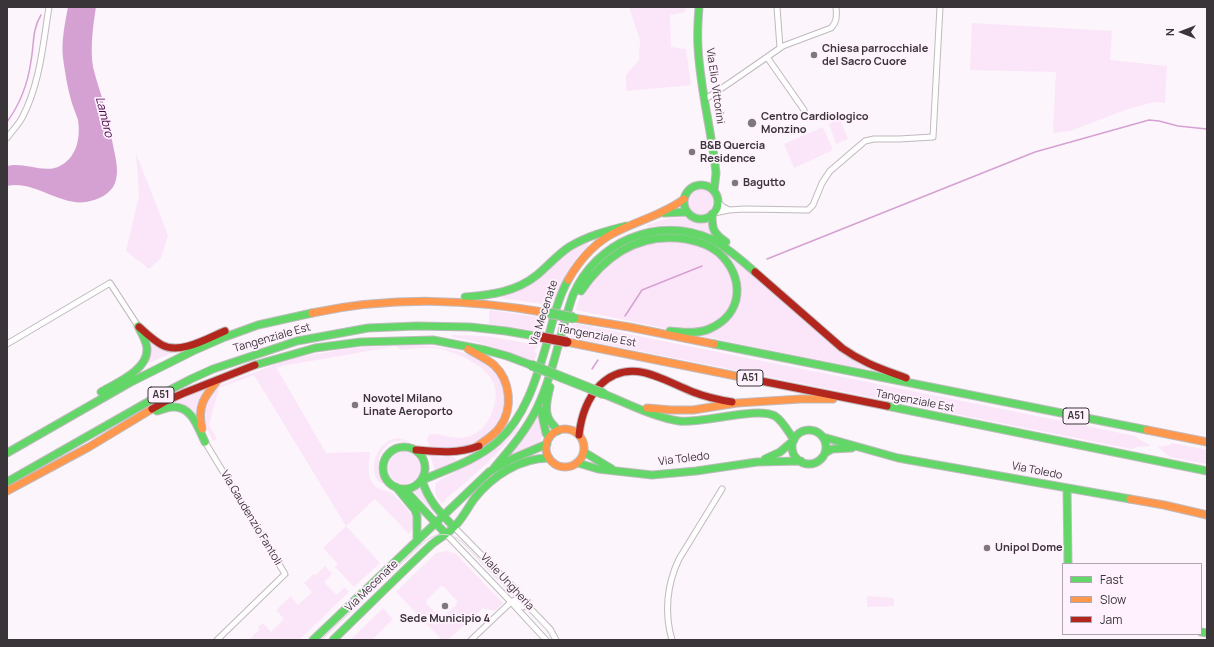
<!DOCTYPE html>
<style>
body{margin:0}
#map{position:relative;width:1214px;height:647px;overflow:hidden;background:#fcf5fb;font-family:Manrope,sans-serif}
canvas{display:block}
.frame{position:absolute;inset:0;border:8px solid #3a3539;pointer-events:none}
.legend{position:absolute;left:1062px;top:563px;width:140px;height:72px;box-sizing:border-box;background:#fff2fe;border:1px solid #b0a6af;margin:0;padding:5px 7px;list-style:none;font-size:12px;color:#3a3539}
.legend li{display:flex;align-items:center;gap:8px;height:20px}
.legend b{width:20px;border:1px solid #b0a6af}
.north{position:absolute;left:1162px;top:12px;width:40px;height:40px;-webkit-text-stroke:3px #fff2fe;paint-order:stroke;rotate:270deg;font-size:11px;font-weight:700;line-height:16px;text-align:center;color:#3a3539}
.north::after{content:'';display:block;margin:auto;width:14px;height:18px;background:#3a3539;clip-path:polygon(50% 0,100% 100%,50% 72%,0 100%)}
</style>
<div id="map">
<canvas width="1214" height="647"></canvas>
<div class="frame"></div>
<ul class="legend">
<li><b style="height:5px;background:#63d668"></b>Fast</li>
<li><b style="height:5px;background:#ff974d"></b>Slow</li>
<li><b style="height:5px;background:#b3261e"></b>Jam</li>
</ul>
<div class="north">N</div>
</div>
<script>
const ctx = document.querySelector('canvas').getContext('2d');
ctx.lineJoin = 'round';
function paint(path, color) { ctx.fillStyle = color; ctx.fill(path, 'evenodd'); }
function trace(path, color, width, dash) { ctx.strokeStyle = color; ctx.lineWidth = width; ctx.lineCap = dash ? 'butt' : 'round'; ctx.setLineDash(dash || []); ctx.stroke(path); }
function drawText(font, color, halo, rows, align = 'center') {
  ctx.font = font + ' Manrope,sans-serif'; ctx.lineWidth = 3.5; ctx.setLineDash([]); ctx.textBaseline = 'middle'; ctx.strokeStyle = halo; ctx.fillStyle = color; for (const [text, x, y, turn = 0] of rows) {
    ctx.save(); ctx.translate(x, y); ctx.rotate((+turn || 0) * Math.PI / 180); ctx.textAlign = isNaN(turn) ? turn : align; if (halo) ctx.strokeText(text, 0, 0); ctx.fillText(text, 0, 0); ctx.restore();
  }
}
paint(new Path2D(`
 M629 7H685V12L670 15 671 47 686 49 691 85 626 91V75L639 60 640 40Z
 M972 23 1112 31 1110 60 1167 66 1165 103 1154 102 1128 109 1070 131 1053 133 1056 72 970 70Z
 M840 119 848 139 836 144 829 124Z
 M823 127 833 150 794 168 784 144Z
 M136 153 168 235 161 258 149 269 126 251 139 196Z
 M688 202a13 13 0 1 1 26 0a13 13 0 1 1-26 0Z
 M681 215 696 223 709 222 714 237 696 228 667 225 647 227V225L666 219 681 217Z
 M659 233C685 232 707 240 729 254L828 342 841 353 866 367 865 369 696 335V334C703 333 711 332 717 329 748 314 745 271 721 252 708 242 691 238 675 237 645 235 617 245 596 267 588 275 583 286 577 295 592 259 620 239 659 233Z
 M588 241V246C583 251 577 256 573 263 567 272 555 301 549 305L500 298 520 289 565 254Z
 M672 241 702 246 721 257 734 280 733 299 727 314 707 327 668 329 576 310 578 302 588 284 607 263 638 245Z
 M489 310 547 318 543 332 489 324Z
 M573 323 1136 436 1139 439 1151 446 1136 447 1132 449 569 337Z
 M452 335 486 336 539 345 534 351 537 353 534 361 477 342 453 337Z
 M151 343 171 352V353L147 364Z
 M413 344C433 347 454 348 472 356 525 381 510 441 455 448 447 449 436 449 429 445L427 438 430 434C443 433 452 440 467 437 478 434 486 426 491 415 504 386 489 369 463 357 456 354 449 351 440 349 428 347 413 348 401 350L396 345Z
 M392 346V347L276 367 326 453 370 452C369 462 366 476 374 485 378 490 386 490 391 493 395 495 397 499 400 501 409 510 419 522 409 534L375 499 346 526 380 563 354 587 335 567 338 564 323 548 346 526 254 375 219 388 209 425 217 439 213 441 203 421 207 399 219 386 228 382 291 359 310 355 354 348Z
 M206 389 196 415 172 403Z
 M538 414C540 420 543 427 543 433 544 446 514 456 504 461Z
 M517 427 519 428C498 454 473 477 447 498L444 503C435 499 434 493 436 483L442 479 487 454 506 440Z
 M399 438 411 442C405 442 398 440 392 442 381 447 376 462 379 473 380 477 383 481 386 484 367 485 370 440 399 438Z
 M1172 443 1207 450V464L1170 457 1158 447 1169 445Z
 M388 468a16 16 0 1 1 32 0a16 16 0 1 1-32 0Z
 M430 455 441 457H454L456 460 435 471Z
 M421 486 426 500 434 511 433 512 413 491 414 489Z
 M447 551 456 554 503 603 495 611 483 608 448 640H442L396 592 436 553ZM443 586 457 601V604L442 618H440L426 603V601L440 587Z
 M325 566 332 574 324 582 336 595 345 587 349 592 299 640H249L260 629 258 627 263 623 271 632 284 619 276 610 291 596 298 605 312 592 304 583 314 574 315 576Z
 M867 596 894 598V606L867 607Z
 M383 608 393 619 372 640H350Z`), '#fbe6f9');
paint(new Path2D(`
 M68 7H96C93 26 90 48 93 67 96 80 101 93 104 105 108 120 111 135 114 150 116 160 119 172 115 183 111 194 98 200 86 202 59 206 34 180 7 186V166C24 162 42 173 58 167 76 159 81 139 78 120 76 114 73 107 71 100 67 86 65 72 63 58 61 42 65 23 68 7Z`), '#d5a1d3');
trace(new Path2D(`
 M7 122C20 104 28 83 31 61 34 46 32 29 41 15
 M767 259 1035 152 1149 120 1159 121 1178 126 1207 129
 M625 316 642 290 702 266
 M592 369 598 360`), '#d5a1d3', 1.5);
const street = new Path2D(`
 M777 7 780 48
 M767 57 804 110
 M704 100 731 82 783 46 831 28C837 22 837 15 836 7
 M7 138C12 131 18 125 22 118 40 84 43 44 49 7
 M718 202 723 207 729 210
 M714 213 729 210 744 209 808 210 813 205 822 183 830 171 865 141 874 139H899L933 137 940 7
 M7 344 110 283 138 326
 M205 442 285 574 217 640
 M454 527 516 590 523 601 550 629 556 640
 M446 534 511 602 546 640
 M514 603 523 607V601
 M471 640 511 602 515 600 523 601
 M672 640C664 613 667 584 679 559L722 489`);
const fast = new Path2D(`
 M699 7C698 20 697 34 698 47 700 87 710 125 715 164L716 173 714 191
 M684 202a17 17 0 1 1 34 0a17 17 0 1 1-34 0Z
 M664 213 687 212
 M712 214C712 229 713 233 726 242
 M581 291C606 254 640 232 686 239 697 241 710 245 719 253 745 277 744 314 709 329 697 334 683 332 670 331
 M465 297C491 295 516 292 537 275 548 266 557 255 569 247 587 236 606 231 626 226
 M714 344 1147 430
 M255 365 315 348 361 342 433 340 485 350 507 356 531 365
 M550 387C548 396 544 408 548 417 550 423 555 426 558 431
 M101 392C116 383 148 370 147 349 147 341 141 333 138 326
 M604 394C626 403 656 418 679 421 703 424 757 406 775 416 783 421 789 433 794 440
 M887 406 1207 471
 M541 410 546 433 549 438
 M157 411C162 410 167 407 173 407 192 406 198 428 205 442
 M792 447a17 17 0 1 1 34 0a17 17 0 1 1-34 0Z
 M823 437 898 458 1130 499
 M383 468a21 21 0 1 1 42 0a21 21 0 1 1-42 0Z
 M584 452 612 469
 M7 453 131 382 193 351 225 337 258 325 312 313
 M825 453 832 449 852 448
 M765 459 780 452 793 441
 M578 463 598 469 652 475 696 471 757 462 801 461
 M494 468C510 449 526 431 537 408 554 372 560 332 573 295 596 242 657 215 711 239 727 247 741 260 755 272
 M7 482 160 395 191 379 213 369 297 341 368 328 417 326 470 327 506 331 541 337
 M396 487 415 510 417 516V541
 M404 489 446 534
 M1067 489 1068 564
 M454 527C440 513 428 500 422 480 448 469 477 460 498 441 525 417 536 380 546 346 552 324 557 300 568 280
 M1201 632 1207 633
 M313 640 489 472 512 459 547 444
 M333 640C366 608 398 576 431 545 438 539 446 535 453 528 462 520 467 509 474 499 492 476 520 458 549 458`);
const slow = new Path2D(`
 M568 280C580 259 596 241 618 231 640 220 664 214 684 199
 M312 313C393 296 469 299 549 313
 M574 318 629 327 714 344
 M567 342 746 378
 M468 349C476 354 487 359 494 365 511 381 513 409 500 427 494 436 484 441 476 447
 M647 408 671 410H693L737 403 801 399H833
 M546 448a19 19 0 1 1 38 0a19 19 0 1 1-38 0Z
 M202 429C197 406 204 397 218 380
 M1147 430 1207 442
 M7 491 89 447 152 409
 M1130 499 1164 505 1207 515`);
const jam = new Path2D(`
 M755 272 842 348C863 363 882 369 906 378
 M139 327C146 333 153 340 162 345 180 355 208 338 225 331
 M746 378 887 406
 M152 409 166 401 184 393 255 365
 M579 435C581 416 587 399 600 385 630 356 662 380 693 392 706 397 719 400 732 402
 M416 450C438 452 458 454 479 446`);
trace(street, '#bfbabe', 7);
trace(fast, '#bfbabe', 9);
trace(slow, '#bfbabe', 9);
trace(jam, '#bfbabe', 9);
trace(street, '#fffefe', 5);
trace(fast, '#63d668', 7);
trace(slow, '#ff974d', 7);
trace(jam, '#b3261e', 7);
trace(new Path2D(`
 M321 640 424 542C436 532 450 532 462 542L547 630 552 640`), '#dcdadc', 1);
const fastBridge = new Path2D(`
 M549 313 574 318
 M531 365 604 394`);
const jamBridge = new Path2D(`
 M541 337 567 342`);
trace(fastBridge, '#bfbabe', 11, []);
trace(jamBridge, '#bfbabe', 11, []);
trace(fastBridge, '#63d668', 9);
trace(jamBridge, '#b3261e', 9);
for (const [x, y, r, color] of [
 [814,55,4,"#7e787d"],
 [752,123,5,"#7e787d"],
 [692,152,4,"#7e787d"],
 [735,183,4,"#7e787d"],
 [355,405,4,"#7e787d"],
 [987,548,4,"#7e787d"],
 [445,606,4,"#7e787d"]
]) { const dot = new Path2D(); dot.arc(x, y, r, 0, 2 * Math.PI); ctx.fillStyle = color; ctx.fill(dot); trace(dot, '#fff2fe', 1.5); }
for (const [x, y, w] of [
 [750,378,26],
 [161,395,26],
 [1076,416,26]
]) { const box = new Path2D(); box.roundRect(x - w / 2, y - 8, w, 16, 3); ctx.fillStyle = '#fff2fe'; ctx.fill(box); trace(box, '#3a3539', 1); }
drawText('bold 10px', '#3a3539', null, [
 ["A51",750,378],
 ["A51",161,395],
 ["A51",1076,416]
]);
drawText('bold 11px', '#3a3539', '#fff2fe', [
 ["Chiesa parrocchiale",822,49],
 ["del Sacro Cuore",822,62],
 ["Centro Cardiologico",761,117],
 ["Monzino",761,130],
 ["B&B Quercia",700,146],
 ["Residence",700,159],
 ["Bagutto",743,183],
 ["Novotel Milano",363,399],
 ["Linate Aeroporto",363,412],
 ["Unipol Dome",995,548],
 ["Sede Municipio 4",445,619,"center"]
], 'left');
drawText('11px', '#3a3539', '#fff2fe', [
 ["Via Elio Vittorini",715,86,82],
 ["Via Mecenate",544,313,-72],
 ["Tangenziale Est",597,336,11],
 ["Tangenziale Est",272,338,-16],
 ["Tangenziale Est",915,401,11],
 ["Via Toledo",684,459,-7],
 ["Via Toledo",1037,471,11],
 ["Via Gaudenzio Fantoli",251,518,59],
 ["Viale Ungheria",507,582,47],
 ["Via Mecenate",372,586,-44]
]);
drawText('italic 12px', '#470447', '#fff2fe', [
 ["Lambro",104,117,76]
]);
</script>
